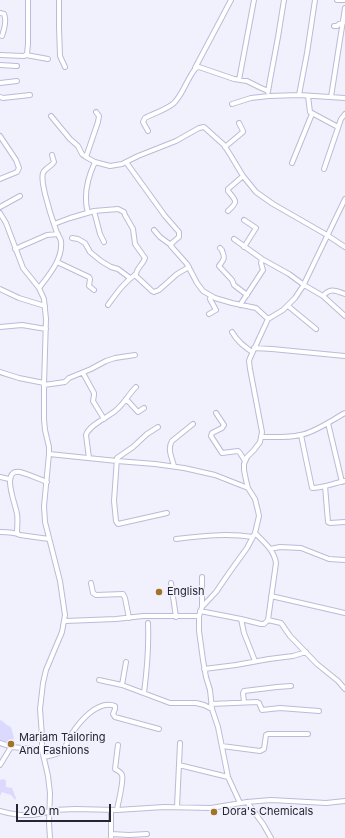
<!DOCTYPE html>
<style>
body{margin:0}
#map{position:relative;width:345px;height:838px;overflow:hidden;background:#f1f1fe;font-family:Inter,sans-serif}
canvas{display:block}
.scale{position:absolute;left:16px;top:804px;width:95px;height:18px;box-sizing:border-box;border:2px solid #262531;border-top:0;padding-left:5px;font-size:12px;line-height:14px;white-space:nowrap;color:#262531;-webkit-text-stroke:3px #f1f1fe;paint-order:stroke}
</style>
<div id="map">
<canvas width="345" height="838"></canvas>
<div class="scale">200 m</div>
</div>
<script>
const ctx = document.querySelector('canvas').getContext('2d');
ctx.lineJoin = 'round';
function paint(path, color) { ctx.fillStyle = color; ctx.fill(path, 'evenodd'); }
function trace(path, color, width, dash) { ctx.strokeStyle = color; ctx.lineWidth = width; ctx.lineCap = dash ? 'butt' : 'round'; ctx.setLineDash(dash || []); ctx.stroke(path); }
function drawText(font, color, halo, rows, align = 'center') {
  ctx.font = font + ' Inter,sans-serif'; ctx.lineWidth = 3; ctx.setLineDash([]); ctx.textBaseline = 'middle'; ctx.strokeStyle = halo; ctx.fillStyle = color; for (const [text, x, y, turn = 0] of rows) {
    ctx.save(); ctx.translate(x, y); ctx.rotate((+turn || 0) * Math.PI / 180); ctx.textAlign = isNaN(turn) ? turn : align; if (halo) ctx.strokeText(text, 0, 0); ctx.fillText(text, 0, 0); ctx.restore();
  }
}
paint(new Path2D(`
 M1 720 7 725 11 727 14 738 11 744 0 741V721Z
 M4 779 6 781V787L12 788 16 798 15 800 11 795 2 792 0 796V780Z`), '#dbd9fe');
const minor = new Path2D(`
 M59 0V27L60 56 65 67
 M337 0H345
 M0 13 4 14C7 20 4 30 2 36
 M334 26H337L339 24 343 23
 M0 55 24 56 27 54 28 44V0
 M26 55 48 59
 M0 65 17 66
 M195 68 231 0
 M239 80 254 0
 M0 83 17 81
 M268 92 270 80 278 37 284 0
 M299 95 307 53 315 0
 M308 96 310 112 338 127
 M0 97 3 98 30 95
 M331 97 345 8
 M232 104 251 98 269 96 299 95 345 98
 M51 116 70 139 78 146 82 154 86 157 95 162 110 166 122 164 138 156 176 141 199 128 204 127 224 145 231 156 243 176 256 192 273 204 327 235 345 247
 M148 131 143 122 145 118C154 113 166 110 174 103 184 93 187 78 196 68L199 67 234 79 247 81 259 87 268 91
 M0 136 16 160 19 168 17 172 0 179
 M225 147 243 132V131L239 123
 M86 157 98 122 99 116 96 112
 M126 162 165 216 179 232V237L172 243 171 246 187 264 197 283 203 291 215 298 232 303 256 308 268 319
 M292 163 312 114
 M324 169 341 119 345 114
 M0 207 20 196
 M94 211 100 234 104 242
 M228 211C239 201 236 201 228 191V189L243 176
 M0 213 6 223 23 268 39 288 44 299 46 319 44 385V419L45 430 49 447V454L44 506 45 522 60 581 65 615 62 632 46 670 43 683 40 709 42 736V750L48 776 50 793 49 823 50 838
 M88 213C83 196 88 177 95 162
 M244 220 256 228 244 247
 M54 224 70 218 94 211 118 209 124 212 125 215 133 229 135 244 145 258C143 265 135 269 136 276L152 291 154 292 159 290 177 274 189 267
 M154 230 160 237 171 245
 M72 238 78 239 85 243 90 252 101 261 111 267 118 269 130 278
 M234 239 262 259 289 274 304 285 323 296 345 316
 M220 248C224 252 220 248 223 253 225 260 223 260 219 266L232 280 234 285 247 295
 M15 249 47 235 58 234
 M57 262 89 277 90 279 89 286 94 290
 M39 288C49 275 63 259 61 241 60 237 57 234 56 230 52 219 48 206 45 194 44 188 41 180 43 173 45 168 51 167 54 162L52 155
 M0 289 19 298 45 306
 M323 296C331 287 336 291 345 294
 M108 305C116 294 124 282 136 274
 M240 305 263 270 261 263 262 259
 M288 306 316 329
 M209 314 216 310 210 299 211 296
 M0 327 22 325 46 329
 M232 332C237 341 244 346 252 352
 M254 348 272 349 345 356
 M0 372 19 378 44 383
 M83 373 94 393V395L93 401 104 419
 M44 385 65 382 69 378 91 369 106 361 115 358 135 355
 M126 399 138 412 144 408
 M216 413 224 425 222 428 212 433 211 436 222 453 238 451 240 453 245 461
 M328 423 342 482
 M158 427 147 434 133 447 117 458 114 501 116 521 118 524 167 513
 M301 435 312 488C323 488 334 483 345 481
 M262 437C274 437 287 438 300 435 314 433 332 420 345 413
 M49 454 117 461 155 464 184 468 215 475 248 488
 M89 458 86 435C89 425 107 418 115 411 124 404 128 395 136 387
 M174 466C172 458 167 449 172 441L193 424
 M0 477 9 479
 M325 486 328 522 330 523 345 522
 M0 532C7 532 14 532 20 535L49 539
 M17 533C17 527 18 520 17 514 16 505 0 469 20 472 28 474 39 479 47 482
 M176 539C201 536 227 533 253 537
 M270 549 280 547 301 548 329 559 345 560
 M91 583 93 593 96 595 123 594 125 598 129 618
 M171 583 176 617
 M271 596 345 613
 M202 607V577
 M200 611 241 619 261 624H264L268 620 276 563C274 550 264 542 255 533
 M241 619 244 633 255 661
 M268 620 281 623 290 636 317 664 338 681 345 689
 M65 621 116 619 143 616H199
 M204 669 236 665 269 659 293 656 306 652
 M99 680 122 685 170 703H196L204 705 212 709
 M122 685 126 662
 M144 693C147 670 149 647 148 623
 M244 702 243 693 244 691 277 687 291 686
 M211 704 257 702 259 703 262 710 280 708 319 711
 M0 743 12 747 42 750
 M222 746 260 751 264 749 266 735 268 734H308
 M44 757C50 756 57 755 62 751 67 747 67 740 71 735 79 722 98 699 115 706V709L113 714 115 717 159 729
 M0 765 11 747
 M179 765 228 777
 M247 802 263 824 271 838
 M240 803 228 777 218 727 212 709 210 690 206 677 203 660 199 631V616L202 607 216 592 229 573 247 548 255 533 259 516 258 511 255 499 248 488 246 480 244 470V464L247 457 254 450 260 442 262 432 250 369 249 361 250 358 268 319 283 310 295 298 303 286 345 199
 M177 807 180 743
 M117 810C118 803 124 781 122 775 121 772 117 770 115 769L118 745
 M0 811 8 813 20 815H33L43 813 54 810 75 809 117 810 164 807 211 808 247 802 271 800 326 803 345 801
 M111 834 129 835 147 834
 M111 838V810`);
trace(minor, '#bbbad9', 6);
trace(minor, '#fff', 4);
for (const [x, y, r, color] of [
 [159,592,4,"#a07325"],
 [11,744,4,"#a07325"],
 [214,812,4,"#a07325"]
]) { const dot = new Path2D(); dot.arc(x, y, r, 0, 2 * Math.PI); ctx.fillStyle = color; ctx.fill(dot); trace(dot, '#f1f1fe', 1.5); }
drawText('11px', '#262531', '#f1f1fe', [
 ["English",167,592],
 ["Mariam Tailoring",19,738],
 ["And Fashions",19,751],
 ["Dora's Chemicals",222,812]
], 'left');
</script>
